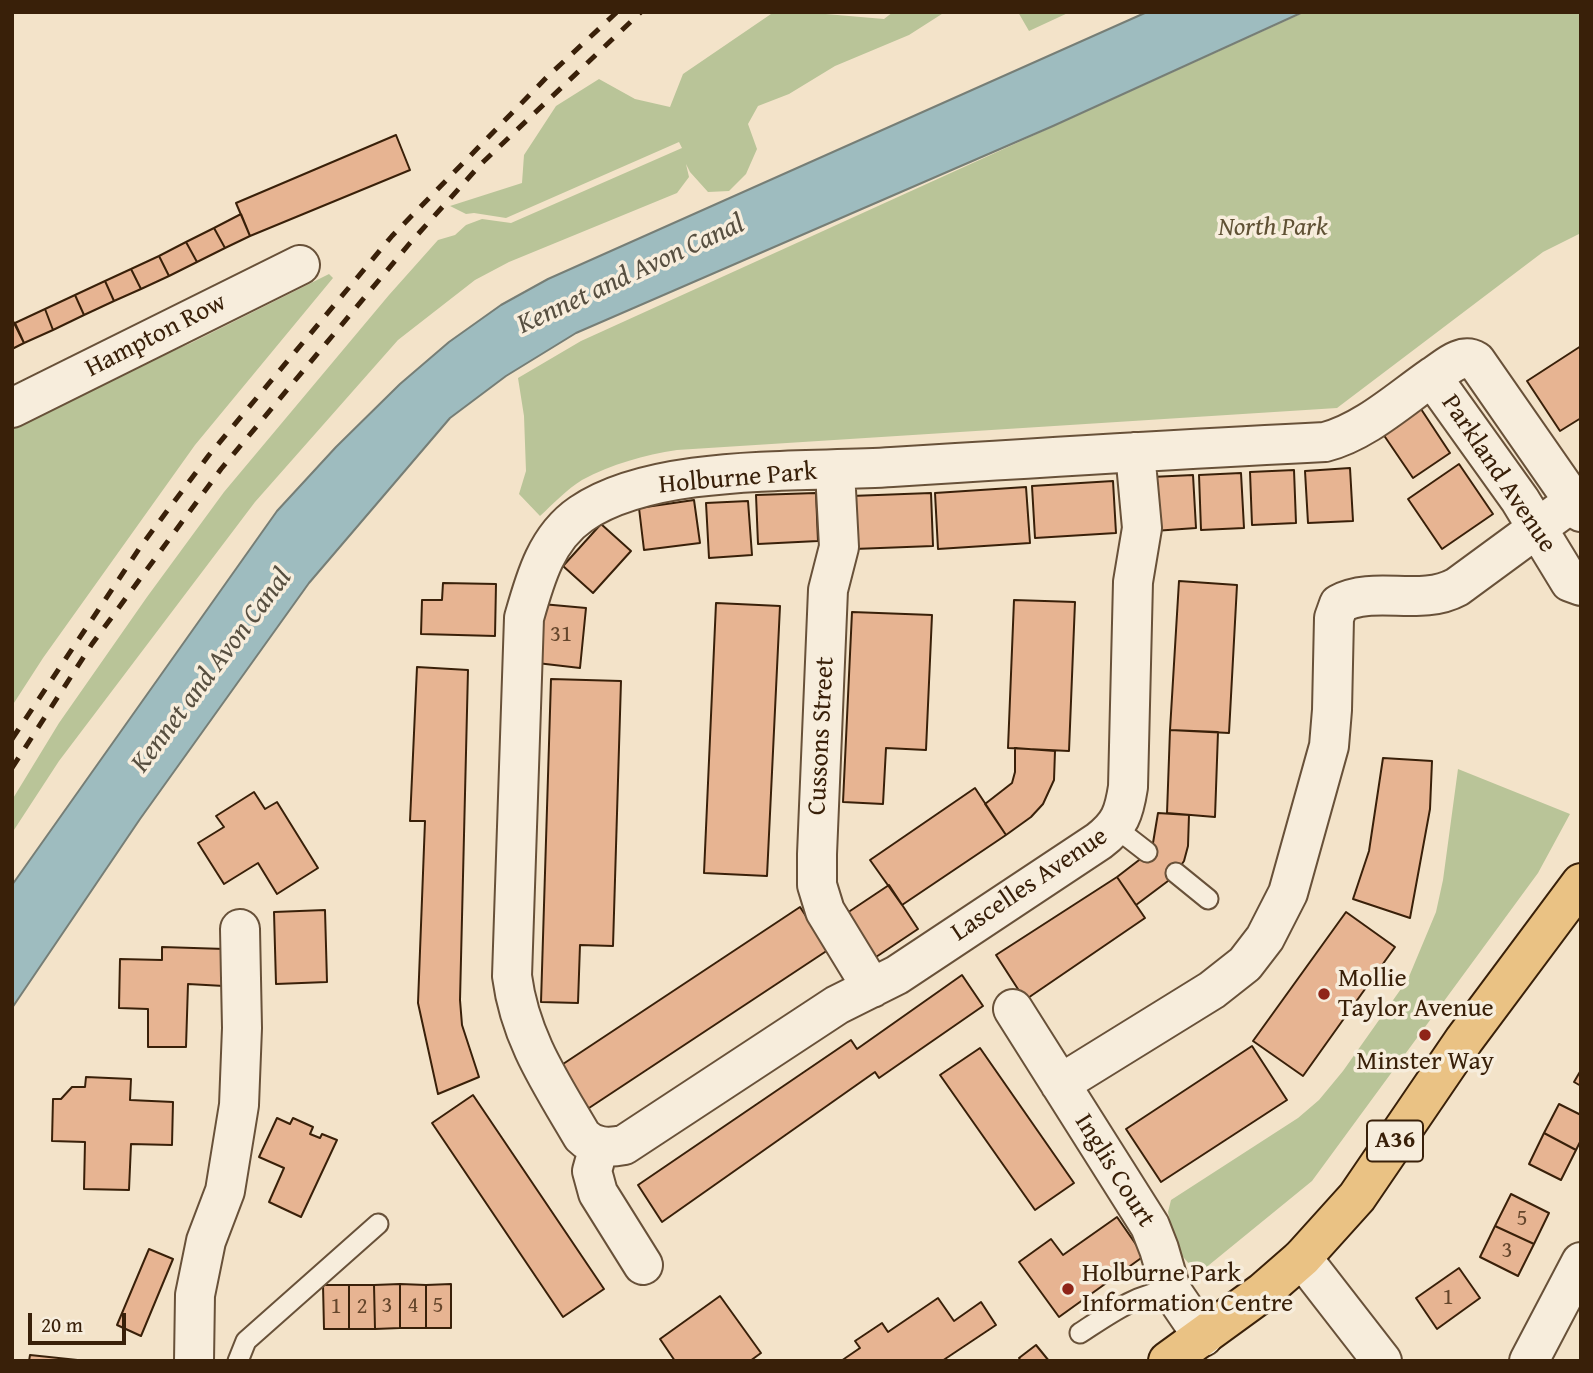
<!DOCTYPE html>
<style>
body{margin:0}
#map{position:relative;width:1593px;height:1373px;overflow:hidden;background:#f3e3c9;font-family:"Gentium Book Plus",serif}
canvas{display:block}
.frame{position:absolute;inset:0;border:14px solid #392009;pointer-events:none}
.scale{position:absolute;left:28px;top:1313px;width:98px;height:32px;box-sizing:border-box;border:4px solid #392009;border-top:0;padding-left:9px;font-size:21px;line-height:24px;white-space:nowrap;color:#392009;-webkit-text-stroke:5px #f7eddc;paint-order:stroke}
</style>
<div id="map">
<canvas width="1593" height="1373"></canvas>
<div class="frame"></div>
<div class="scale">20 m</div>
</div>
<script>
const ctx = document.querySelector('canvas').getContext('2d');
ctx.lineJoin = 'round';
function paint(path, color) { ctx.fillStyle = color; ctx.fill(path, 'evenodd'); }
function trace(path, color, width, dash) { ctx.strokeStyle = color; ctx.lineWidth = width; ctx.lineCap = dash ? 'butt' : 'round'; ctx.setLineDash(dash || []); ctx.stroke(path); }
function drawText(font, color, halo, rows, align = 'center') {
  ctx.font = font + ' "Gentium Book Plus",serif'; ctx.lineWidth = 7; ctx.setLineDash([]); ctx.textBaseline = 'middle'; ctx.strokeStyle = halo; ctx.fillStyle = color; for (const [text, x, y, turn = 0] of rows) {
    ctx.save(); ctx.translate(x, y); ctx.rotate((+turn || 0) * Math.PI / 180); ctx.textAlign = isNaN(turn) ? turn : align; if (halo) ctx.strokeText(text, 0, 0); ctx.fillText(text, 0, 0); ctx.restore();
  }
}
paint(new Path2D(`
 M893 12H945L909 35 835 66 789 94 758 106 748 124 757 149 746 174 729 191 708 192 690 172 686 164 689 177 677 193 509 262 475 280 398 340 255 502 59 761 12 833V800L59 723 147 597 224 492 389 295 438 240 455 235 466 225 482 219 511 223 682 148 679 142 506 218 474 213 466 214 450 206 522 183 524 155 556 106 599 79 635 99 670 107 683 74 771 14 814 13 884 19Z
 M1018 12H1070L1029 31Z
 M1305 12H1581V233L1543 252 1337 408 677 450C644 455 612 464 582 480 567 489 553 504 540 516L519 494 526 471 524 416 518 378 581 341Z
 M329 274 333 278 195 445 43 658 12 706V426L64 398 191 343Z
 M1458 769 1570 814 1538 873 1312 1181 1198 1274 1177 1250 1168 1212 1171 1200 1298 1118 1319 1100 1343 1071 1408 979 1436 912 1443 880Z`), '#b9c498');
const water = new Path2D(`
 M1147 12H1303L1053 126 576 333 506 376 450 418 309 583 140 819 12 1008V885L277 511 336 447 400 384 449 342 501 305 548 279Z`);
paint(water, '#9ebcbf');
trace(water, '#767e76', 2);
const building = new Path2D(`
 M396 135 410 170 250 236 236 203Z
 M241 214 250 236 225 248 214 228Z
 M214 228 225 248 197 262 186 242Z
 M186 242 197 262 169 276 159 256Z
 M159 256 169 276 141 289 131 269Z
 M131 269 141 289 114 301 105 281Z
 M105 281 114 301 84 315 75 295Z
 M75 295 84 315 53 330 45 309Z
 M45 309 53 330 24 343 15 323Z
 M12 319 24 343 12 349Z
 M1581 346V418L1560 431 1527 381Z
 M1419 406 1450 453 1413 478 1381 431Z
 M1459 464 1493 514 1442 549 1408 499Z
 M1350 468 1353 521 1308 523 1305 471Z
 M1294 470 1296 523 1252 525 1250 472Z
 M1241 473 1244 528 1201 530 1199 475Z
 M1193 475 1196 528 1154 531 1151 477Z
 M1113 481 1116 533 1035 538 1032 486Z
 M1026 487 1030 543 938 549 935 493Z
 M816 493 818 541 758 544 756 495Z
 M931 493 933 546 854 549 851 496Z
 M694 500 700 543 644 550 639 508Z
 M748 501 752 555 709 558 706 503Z
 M601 524 631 551 593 593 563 566Z
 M1179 581 1237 585 1229 733 1170 730Z
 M443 583 496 584 495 636 421 634 422 600H442Z
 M1014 600 1075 602 1069 751 1008 748Z
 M716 603 780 606 767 876 704 873Z
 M542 604 586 608 580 668 537 663Z
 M852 612 932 615 926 750 886 748 883 804 843 802Z
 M417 667 468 670 460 1000 462 1025 479 1077 438 1094 418 1003 425 821H410Z
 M551 679 621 681 613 946 580 945 578 1003 541 1002Z
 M1170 730 1218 732 1215 817 1167 813Z
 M1015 748 1055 751 1054 780 1043 804 1031 817 1006 835 985 804 1012 783 1015 772Z
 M1383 758 1432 761 1430 809 1410 918 1353 899 1369 851Z
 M975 788 1006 835 902 905 870 860Z
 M254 792 265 809 277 802 318 868 277 894 258 863 224 884 198 843 224 827 216 816Z
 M1158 813 1189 815 1188 846 1184 861 1172 878 1136 905 1117 877 1143 857 1153 843Z
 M1117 877 1145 918 1025 1000 996 955Z
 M889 885 918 929 867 963 838 919Z
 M800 907 828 950 586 1110 557 1068Z
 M325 910 327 982 276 984 274 912Z
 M1346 912 1395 947 1303 1076 1253 1041Z
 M162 947 225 949 224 986 188 984 186 1047H148V1009L119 1008 120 959 162 960Z
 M962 975 983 1006 879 1078 875 1072 662 1222 638 1185 851 1040 857 1049Z
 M1252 1046 1287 1100 1161 1182 1126 1129Z
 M980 1048 1074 1183 1035 1210 940 1075Z
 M1581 1070V1086L1574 1082Z
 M86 1077 131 1079 130 1100 173 1102 172 1145 131 1144 129 1190 84 1189 85 1142 52 1141 53 1099H61L72 1087H85Z
 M473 1095 604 1289 563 1317 432 1123Z
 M1559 1104 1581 1115V1140L1576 1150 1544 1133Z
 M277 1118 290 1124 293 1118 313 1127 310 1134 320 1138 322 1134 337 1140 301 1217 269 1202 284 1168 259 1157Z
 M1544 1133 1576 1150 1561 1180 1529 1164Z
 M1511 1194 1549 1213 1534 1244 1495 1226Z
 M1117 1217 1144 1256 1059 1317 1019 1262 1051 1239 1063 1255Z
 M1495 1226 1534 1244 1518 1276 1480 1257Z
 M149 1249 173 1259 141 1336 117 1325Z
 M1459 1268 1480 1298 1437 1329 1416 1298Z
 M400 1284 426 1285V1328H400Z
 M400 1284V1328L375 1329 374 1285Z
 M451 1284V1328H426V1285Z
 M323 1285H349V1329H324Z
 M349 1285H374L375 1329H349Z
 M720 1296 761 1353 750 1361H675L660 1339Z
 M938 1298 954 1321 981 1302 996 1325 942 1361H841L860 1348 855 1341 882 1323 888 1332Z
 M1036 1345 1049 1361H1021L1019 1358Z
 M30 1355 87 1361H29Z`);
paint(building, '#e7b492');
trace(building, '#392009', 2);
const lane = new Path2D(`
 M1116 828 1147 852
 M1176 873 1208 899
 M1080 1333C1108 1315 1136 1294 1171 1290
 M238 1361 246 1341 378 1224`);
const street = new Path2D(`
 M12 408 300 265
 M1135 452 1142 528 1133 582 1128 787C1124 813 1120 825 1099 841L897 975 837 1005 624 1145C608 1148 594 1148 582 1136 551 1083 520 1038 512 976L524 618C535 579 546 538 581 514 655 463 803 473 892 467 1036 458 1180 449 1325 442 1364 432 1399 400 1432 377
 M835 471 839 547 828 590 817 854V885L825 911 872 988
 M1581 512 1476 361C1461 352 1445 369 1432 377L1520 500 1570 582 1581 586
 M1013 1009 1150 1226 1159 1249 1171 1290 1203 1337
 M1060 1084 1212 990 1245 964 1265 938 1288 893 1329 746 1332 710 1334 618 1339 604C1375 585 1420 607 1457 587L1581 496
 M599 1146 592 1171 598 1193 643 1265
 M1302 1258 1382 1361
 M194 1361 195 1295 206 1241 225 1191 239 1105 242 1028 240 929
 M1529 1361 1581 1262`);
const highway = new Path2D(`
 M1168 1361 1263 1292 1302 1258 1357 1197 1464 1040 1581 883`);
trace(lane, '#685139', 23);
trace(street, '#685139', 42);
trace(highway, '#392009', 42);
trace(lane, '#f7eddc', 19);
trace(street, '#f7eddc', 38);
trace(highway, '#eac284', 38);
trace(new Path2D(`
 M12 739 141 546 209 455 392 236 547 77 617 12
 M12 768 92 644 221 469 410 243 481 164 641 12`), '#392009', 5, [12, 12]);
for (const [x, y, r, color] of [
 [1324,994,7,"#8f2418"],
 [1425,1035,7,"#8f2418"],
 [1068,1289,7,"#8f2418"]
]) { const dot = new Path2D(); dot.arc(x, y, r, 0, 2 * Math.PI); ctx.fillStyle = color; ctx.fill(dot); trace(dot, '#f7eddc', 2.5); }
drawText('23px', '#64452b', null, [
 ["31",561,635],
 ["5",1522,1219],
 ["3",1507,1251],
 ["1",1448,1298],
 ["3",387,1306],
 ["4",413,1306],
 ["5",438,1306],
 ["1",336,1307],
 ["2",362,1307]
]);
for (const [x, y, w] of [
 [1395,1141,56]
]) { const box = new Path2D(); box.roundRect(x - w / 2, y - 20.5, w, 41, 5); ctx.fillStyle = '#f7eddc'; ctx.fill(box); trace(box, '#392009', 2); }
drawText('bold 24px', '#392009', null, [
 ["A36",1395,1141]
]);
drawText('italic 26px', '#5f5134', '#f7eddc', [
 ["North Park",1273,228]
]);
drawText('26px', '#392009', '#f7eddc', [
 ["Hampton Row",156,336,-27],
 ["Parkland Avenue",1498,474,56],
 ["Holburne Park",738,479,-5],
 ["Cussons Street",822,736,-87],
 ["Lascelles Avenue",1030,885,-34],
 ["Inglis Court",1114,1171,58]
]);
drawText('26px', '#392009', '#f7eddc', [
 ["Mollie",1338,979],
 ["Taylor Avenue",1338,1009],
 ["Minster Way",1425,1062,"center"],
 ["Holburne Park",1082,1274],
 ["Information Centre",1082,1304]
], 'left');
drawText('italic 28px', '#574f40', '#f7eddc', [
 ["Kennet and Avon Canal",631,275,-25],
 ["Kennet and Avon Canal",212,671,-53]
]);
</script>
